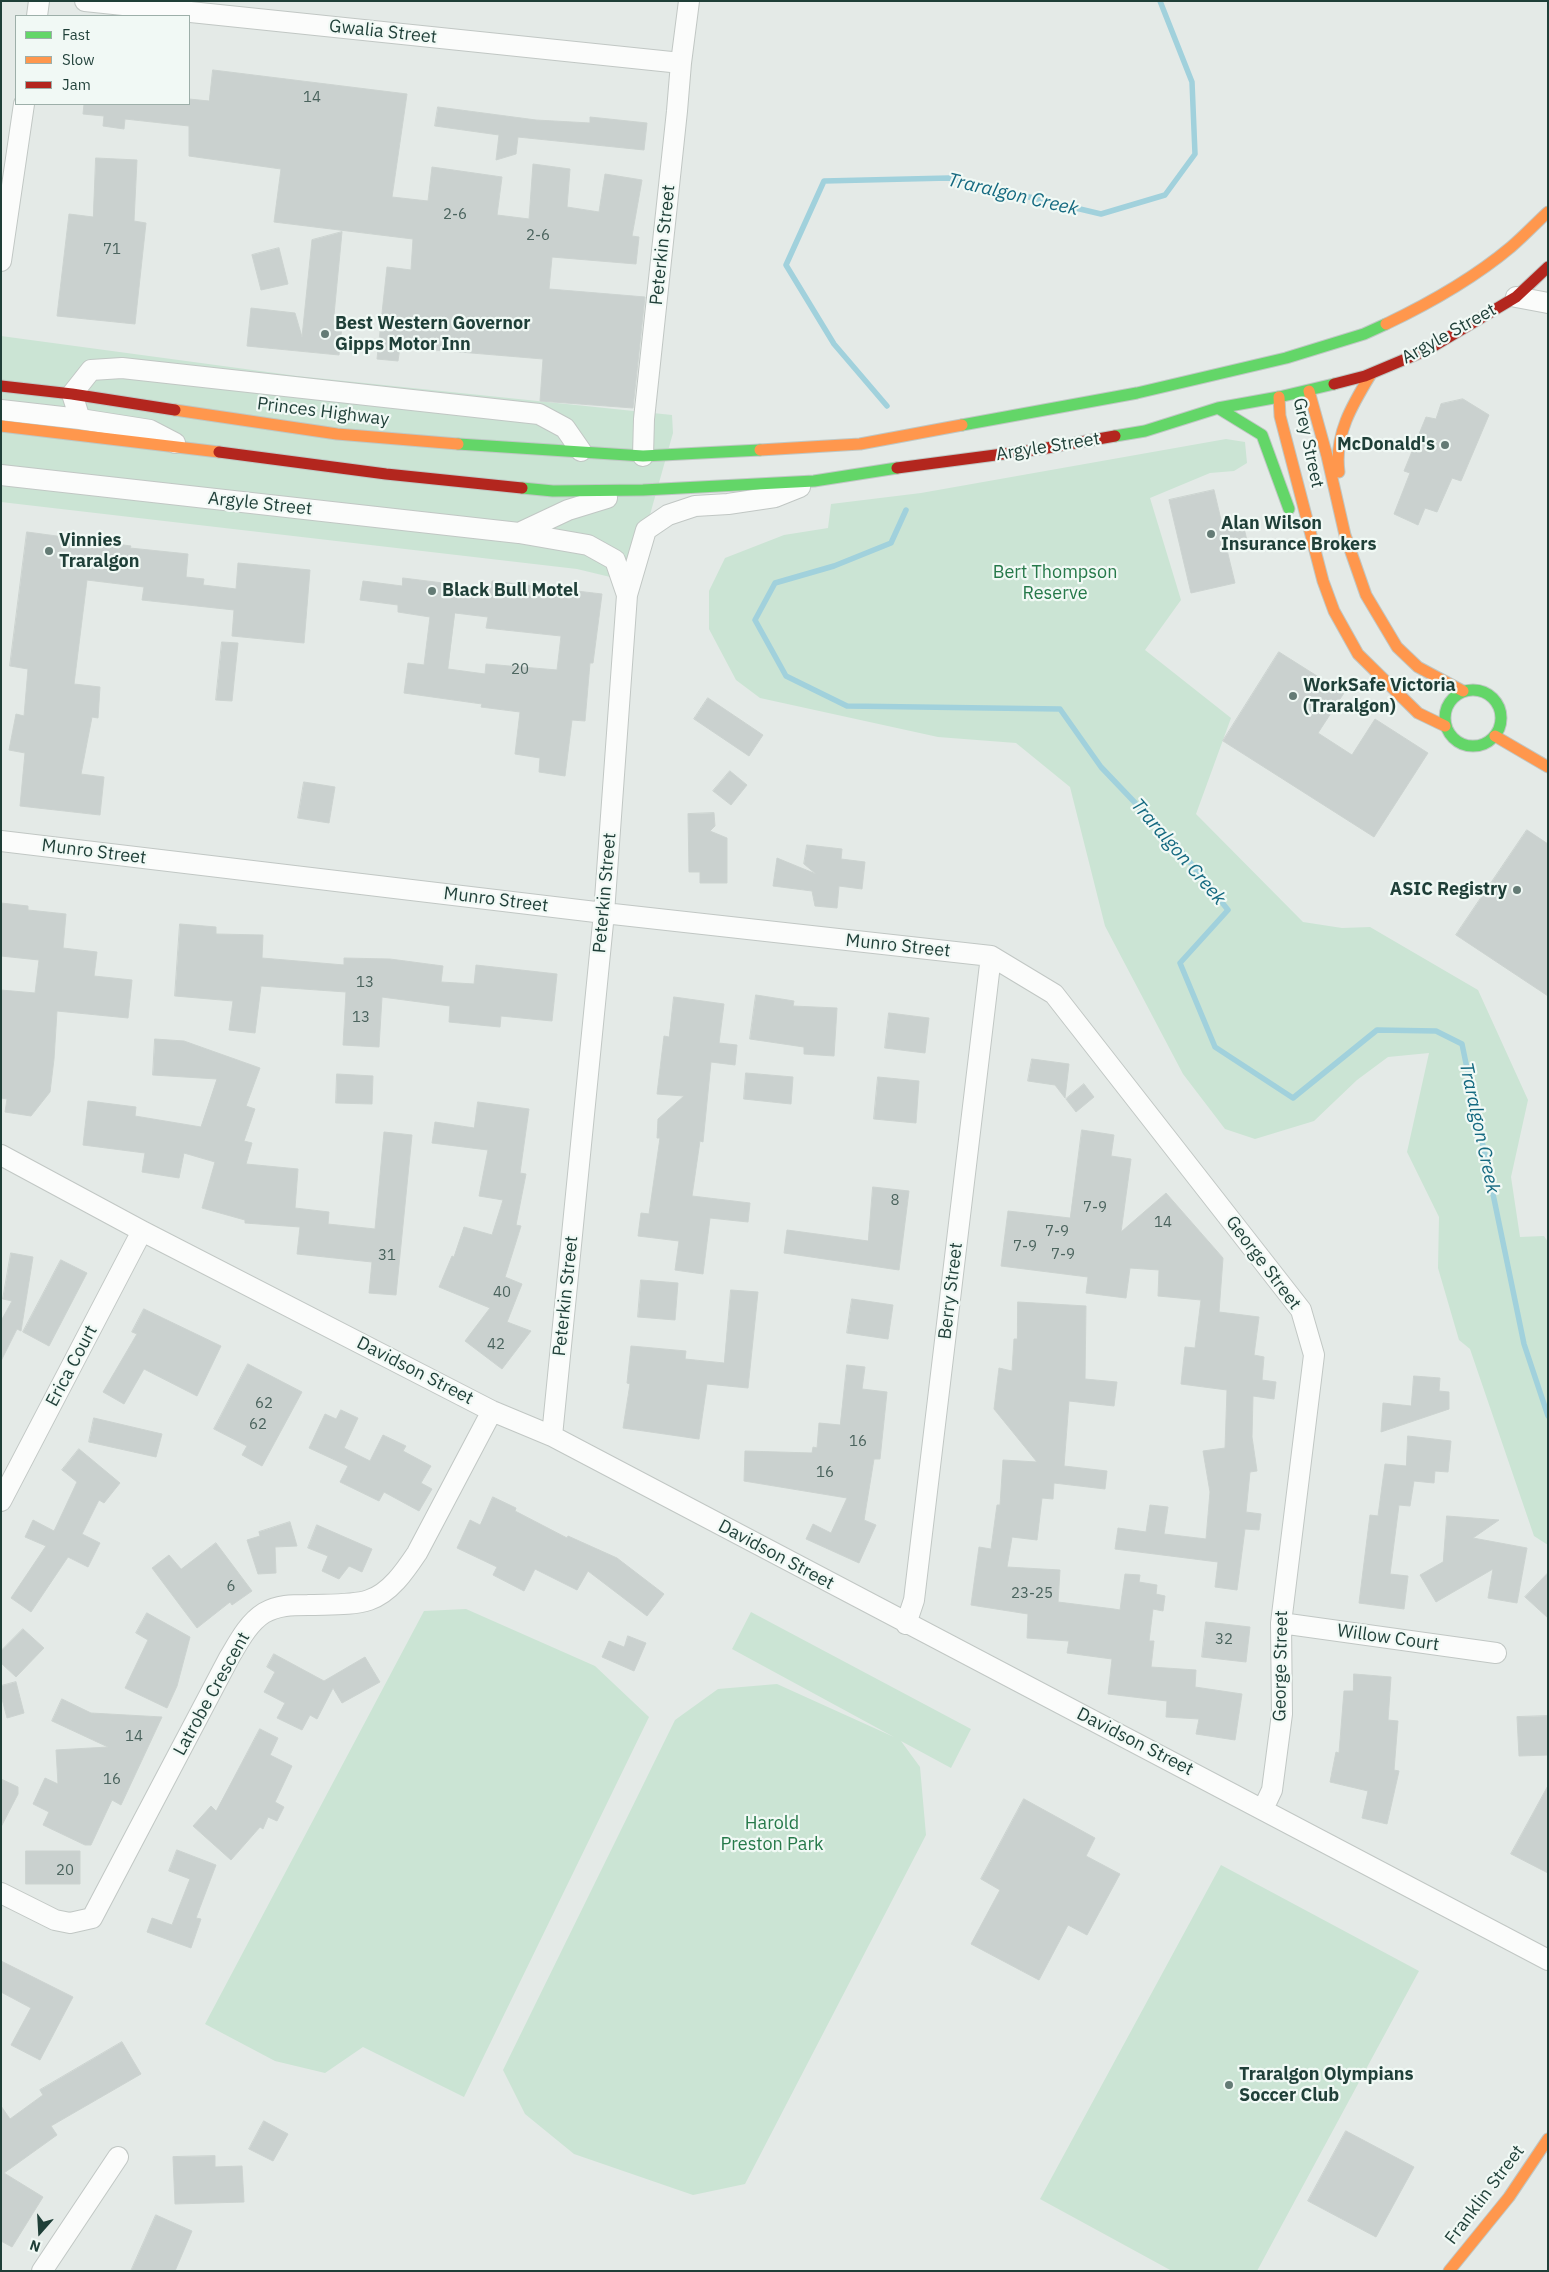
<!DOCTYPE html>
<style>
body{margin:0}
#map{position:relative;width:1549px;height:2272px;overflow:hidden;background:#e4eae7;font-family:"IBM Plex Sans",sans-serif}
canvas{display:block}
.frame{position:absolute;inset:0;border:2px solid #1f3f38;pointer-events:none}
.legend{position:absolute;left:15px;top:15px;width:175px;height:90px;box-sizing:border-box;background:#f1f9f5;border:1px solid #9dafa9;margin:0;padding:6px 9px;list-style:none;font-size:15px;color:#1f3f38}
.legend li{display:flex;align-items:center;gap:10px;height:25px}
.legend b{width:25px;border:1px solid #9dafa9}
.north{position:absolute;left:15px;top:2207px;width:50px;height:50px;-webkit-text-stroke:4px #f1f9f5;paint-order:stroke;rotate:199deg;font-size:14px;font-weight:700;line-height:20px;text-align:center;color:#1f3f38}
.north::after{content:'';display:block;margin:auto;width:18px;height:22px;background:#1f3f38;clip-path:polygon(50% 0,100% 100%,50% 72%,0 100%)}
</style>
<div id="map">
<canvas width="1549" height="2272"></canvas>
<div class="frame"></div>
<ul class="legend">
<li><b style="height:6px;background:#63d668"></b>Fast</li>
<li><b style="height:6px;background:#ff974d"></b>Slow</li>
<li><b style="height:6px;background:#b3261e"></b>Jam</li>
</ul>
<div class="north">N</div>
</div>
<script>
const ctx = document.querySelector('canvas').getContext('2d');
ctx.lineJoin = 'round';
function paint(path, color) { ctx.fillStyle = color; ctx.fill(path, 'evenodd'); }
function trace(path, color, width, dash) { ctx.strokeStyle = color; ctx.lineWidth = width; ctx.lineCap = dash ? 'butt' : 'round'; ctx.setLineDash(dash || []); ctx.stroke(path); }
function drawText(font, color, halo, rows, align = 'center') {
  ctx.font = font + ' "IBM Plex Sans",sans-serif'; ctx.lineWidth = 4.5; ctx.setLineDash([]); ctx.textBaseline = 'middle'; ctx.strokeStyle = halo; ctx.fillStyle = color; for (const [text, x, y, turn = 0] of rows) {
    ctx.save(); ctx.translate(x, y); ctx.rotate((+turn || 0) * Math.PI / 180); ctx.textAlign = isNaN(turn) ? turn : align; if (halo) ctx.strokeText(text, 0, 0); ctx.fillText(text, 0, 0); ctx.restore();
  }
}
paint(new Path2D(`
 M1 336 297 376 672 415 673 433 631 582 577 569 1 502Z
 M1226 439 1245 442 1247 463 1234 471 1210 473 1150 498 1181 600 1145 650 1231 718 1196 814 1303 922 1342 928 1370 927 1478 990 1528 1100 1511 1177 1520 1237 1544 1236 1548 1242V1545L1534 1536 1470 1349 1459 1340 1438 1268 1439 1217 1407 1152 1429 1053 1388 1057 1357 1080 1314 1121 1255 1139 1225 1129 1183 1074 1105 926 1070 787 1016 743 938 737 760 698 736 680 709 629V591L725 558 784 535 828 528 831 504 921 493Z
 M466 1609 595 1666 649 1717 464 2097 363 2047 325 2073 275 2061 205 2024 424 1611Z
 M751 1612 971 1729 951 1768 901 1741 920 1767 926 1835 745 2184 693 2195 574 2154 525 2114 503 2070 675 1720 718 1689 777 1684 894 1737 732 1649Z
 M1221 1865 1419 1971 1257 2271H1172L1040 2199Z`), '#cbe4d4');
trace(new Path2D(`
 M887 406 834 344 786 265 824 181 949 178 1101 214 1165 195 1195 154 1192 82 1160 1
 M906 510 891 543 834 566 775 583 755 620 786 676 847 706 1060 709 1101 767 1181 851 1228 910 1180 963 1215 1047 1293 1098 1377 1030 1436 1031 1462 1044 1524 1344 1548 1416`), '#a1d1dc', 5.5);
const building = new Path2D(`
 M213 70 407 94 392 197 428 201 432 167 502 177 497 215 529 219 533 164 570 169 567 207 599 212 605 174 642 180 632 236 639 237 636 264 552 257 549 289 645 297 633 408 540 401 543 359 400 347 398 361 377 359 387 267 411 270 413 239 274 222 281 169 189 156V126L125 119 124 129 103 126 104 116 83 114 84 104H189V99L209 101Z
 M438 107 536 120 590 123V117L647 123 644 150 518 137 516 154 496 160 499 135 435 126Z
 M96 158 137 160 134 221 146 223 135 324 57 316 69 214 93 217Z
 M342 232 333 325 342 326 339 355 247 346 251 308 295 313 302 337 312 240Z
 M279 248 288 284 261 290 252 255Z
 M1463 399 1489 415 1461 481 1452 478 1437 512 1425 508 1418 525 1394 514 1410 473 1404 471 1426 417 1436 419 1441 404Z
 M1214 490 1222 524 1242 519 1248 545 1227 550 1235 583 1191 593 1169 500Z
 M27 532 131 546 130 548 188 554 186 577 204 579 203 585 236 589 238 563 310 570 304 643 232 636 234 610 142 600 144 587 87 580 74 684 100 687 98 718 92 717 81 774 104 777 100 815 20 806 25 753 9 750 16 714 24 716 28 669 10 666Z
 M403 578 491 589 492 581 602 594 593 663H590L585 721 572 720 565 776 539 772 540 758 515 754 520 712 481 707 482 704 404 693 408 663 424 665 430 617 398 612V605L360 600 363 581 402 586ZM455 613 488 617 486 628 561 636 557 670 486 664 485 674 448 669Z
 M222 642 238 643 232 701 216 700Z
 M1279 652 1344 693 1318 733 1352 755 1375 719 1428 753 1374 837 1223 741Z
 M708 698 763 735 749 756 694 719Z
 M730 771 747 785 731 805 713 791Z
 M304 782 335 787 329 823 298 818Z
 M714 813 715 826 710 831 727 838V883H700V872H689L688 814Z
 M1527 830 1548 844V996L1456 935Z
 M807 845 842 849 841 859 865 862 862 889 839 886 837 908 815 906 812 891 773 886 777 858 816 874 804 864Z
 M1 903 28 906V910L66 914 63 948 97 952 94 976 132 980 128 1018 57 1011 54 1059 50 1092 31 1116 5 1112 7 1099 1 1098V990L35 993 39 960 1 956Z
 M180 924 216 927V934L263 935 262 958 344 965V958L390 959 443 966 441 982 474 984 476 965 557 974 552 1021 501 1016 500 1027 449 1022 450 1006 382 997 379 1047 343 1045 346 992 261 986 255 1033 229 1030 233 1001 175 996Z
 M756 995 794 1001 793 1006 837 1008 834 1056 804 1054V1047L750 1039Z
 M674 997 724 1004 719 1043 737 1045 735 1065 711 1062 703 1142 700 1141 692 1196 750 1203 748 1222 710 1218 703 1274 675 1270 679 1241 638 1236 641 1213 649 1214 660 1138H657L658 1119 684 1096 657 1094 664 1036 669 1037Z
 M889 1013 929 1018 925 1053 885 1048Z
 M155 1039 184 1041 260 1068 246 1106 255 1109 244 1141 252 1143 246 1164 298 1169 295 1208 329 1212 328 1224 375 1229 384 1132 412 1135 396 1295 369 1293 372 1262 297 1254 300 1227 245 1223V1220L202 1208 215 1162 184 1153 179 1178 142 1172 145 1153 83 1145 88 1101 136 1107 135 1116 201 1127 217 1079 153 1075Z
 M1032 1059 1069 1064 1065 1098 1055 1085 1028 1081Z
 M746 1073 793 1077 791 1104 744 1099Z
 M337 1074 373 1076 372 1104 336 1103Z
 M878 1077 919 1081 916 1123 874 1119Z
 M1084 1084 1094 1097 1076 1112 1066 1099Z
 M478 1102 529 1109 520 1173 526 1174 516 1225 521 1226 505 1277 522 1284 507 1322 531 1331 502 1369 465 1341 490 1308 439 1287 452 1256 454 1257 464 1227 492 1235 503 1200 479 1196 488 1150 432 1143 435 1122 474 1128Z
 M1082 1130 1114 1135 1111 1156 1131 1159 1121 1232 1166 1193 1223 1258 1219 1312 1259 1317 1254 1355 1264 1357 1262 1380 1276 1382 1274 1399 1253 1396 1252 1437 1257 1471 1250 1472 1246 1512 1261 1514 1259 1530 1245 1529 1237 1590 1215 1587 1218 1562 1115 1549 1118 1528 1146 1532 1150 1505 1168 1507 1164 1534 1206 1539 1210 1492 1203 1451 1225 1448 1227 1390 1181 1384 1185 1347 1195 1348 1201 1300 1158 1296 1159 1270 1130 1268 1126 1298 1086 1293 1088 1277 1001 1266 1008 1211 1070 1218Z
 M873 1187 909 1191 899 1270 784 1253 787 1230 868 1241Z
 M11 1253 33 1257 21 1331 17 1329 1 1361V1321L12 1301 3 1299Z
 M61 1260 87 1273 49 1346 23 1332Z
 M641 1280 678 1283 675 1320 638 1317Z
 M731 1290 758 1292 748 1388 707 1384 699 1439 623 1428 630 1384 627 1383 631 1346 686 1351 685 1359 724 1363Z
 M852 1299 893 1305 888 1339 847 1333Z
 M1018 1302 1086 1306 1085 1379 1117 1382 1114 1406 1069 1401 1064 1466 1107 1471 1105 1489 1054 1483 1053 1499 1042 1498 1037 1540 1012 1537 1007 1567 1060 1570 1058 1602 1114 1609 1120 1610 1125 1574 1140 1575 1139 1582 1157 1585 1156 1594 1165 1596 1163 1611 1153 1609 1149 1641H1154L1151 1667 1196 1670 1195 1687 1242 1694 1235 1740 1196 1734 1199 1719 1166 1717 1167 1701 1108 1694 1112 1659 1067 1653 1069 1641 1027 1638 1028 1614 971 1605 979 1547 991 1549 997 1505H1000L1003 1460 1037 1462 994 1409 999 1368 1012 1371 1014 1339H1017Z
 M144 1309 221 1346 197 1396 144 1369 124 1404 103 1392 137 1334 132 1332Z
 M248 1364 302 1392 262 1466 242 1455 247 1446 214 1429Z
 M847 1365 865 1367 862 1389 887 1392 880 1459H874L864 1520 876 1525 859 1563 806 1539 813 1524 831 1533 847 1498 744 1481 745 1451 812 1453 813 1447 817 1448 819 1423 840 1425Z
 M1414 1376 1440 1378 1439 1391 1449 1392V1409L1381 1432 1383 1403 1411 1406Z
 M341 1410 358 1418 344 1448 370 1461 383 1435 406 1446 403 1451 431 1466 421 1483 432 1489 419 1511 384 1492 379 1501 340 1482 348 1466 309 1448 325 1414 336 1419Z
 M94 1418 162 1434 156 1457 89 1442Z
 M1408 1436 1451 1441 1448 1472 1435 1471 1434 1483 1414 1481 1410 1506 1399 1505 1390 1574 1408 1576 1404 1609 1359 1603 1370 1515 1378 1516 1385 1464 1406 1466Z
 M79 1449 120 1483 104 1503 99 1500 82 1534 100 1543 88 1567 68 1557 31 1612 11 1598 46 1546 25 1537 33 1520 54 1531 77 1482 62 1470Z
 M493 1497 516 1508 515 1511 567 1538 568 1536 617 1558 664 1594 647 1616 588 1571 577 1590 535 1569 524 1591 493 1575 497 1567 457 1548 470 1520 480 1525Z
 M1447 1516 1499 1520 1473 1538 1527 1548 1517 1603 1488 1598 1493 1569 1436 1602 1420 1575 1443 1562Z
 M290 1522 297 1546 275 1547 276 1573 258 1574 247 1540 260 1536 259 1532Z
 M317 1525 372 1549 362 1572 349 1566 339 1579 322 1571 328 1556 308 1548Z
 M216 1543 252 1591 232 1605 230 1602 197 1628 152 1568 169 1555 181 1569Z
 M1548 1573V1618L1525 1597Z
 M147 1613 190 1637 177 1686 167 1708 125 1688 148 1640 136 1633Z
 M1206 1622 1250 1627 1246 1662 1202 1657Z
 M23 1629 44 1648 16 1677 1 1663V1651Z
 M628 1636 646 1643 634 1671 602 1657 609 1641 624 1647Z
 M274 1654 324 1681 365 1657 380 1682 342 1703 333 1688 317 1719 310 1715 302 1730 277 1718 285 1703 264 1692 275 1672 267 1667Z
 M1354 1674 1391 1677 1388 1720 1398 1721 1394 1770 1399 1771 1387 1824 1362 1818 1368 1791 1330 1782 1336 1752 1339 1753 1344 1691H1353Z
 M16 1682 24 1713 7 1718 1 1695V1686Z
 M62 1699 91 1713 162 1717 121 1805 112 1800 91 1845H85L43 1825 49 1812 33 1804 45 1778 58 1784 56 1750 108 1747 52 1721Z
 M1548 1716V1755L1519 1756 1517 1717Z
 M260 1729 278 1738 270 1755 292 1766 275 1802 284 1807 277 1821 268 1817 263 1829 260 1827 231 1860 193 1826 211 1806 216 1811Z
 M1 1779 18 1787V1794L1 1827Z
 M1548 1786V1873L1511 1854Z
 M1024 1799 1095 1838 1086 1856 1120 1874 1087 1935 1068 1925 1039 1980 971 1944 1000 1890 981 1879Z
 M177 1850 216 1865 196 1918 201 1919 191 1948 147 1932 152 1918 172 1925 190 1879 169 1871Z
 M26 1851H80V1884H26Z
 M1 1961 73 1997 40 2060 11 2045 31 2008 1 1992Z
 M122 2042 141 2074 51 2126 57 2135 4 2173 43 2197 12 2247 1 2241V2106L10 2119 43 2095 40 2090Z
 M264 2121 288 2134 273 2161 249 2149Z
 M1346 2131 1414 2167 1376 2237 1308 2201Z
 M215 2156V2167L242 2166 244 2202 175 2204 173 2157Z
 M156 2215 192 2231 175 2271H131Z`);
paint(building, '#cad1cf');
trace(building, '#ccd3d0', 1);
const street = new Path2D(`
 M85 1 681 63
 M37 16 39 1
 M1 261 24 104
 M1516 297 1548 303
 M1 410 80 419
 M175 443 150 430 80 419 72 394 91 370 122 368 539 414 565 428 581 451
 M643 456 644 419 677 111 681 63 689 1
 M1 475 519 533 588 545 615 560 627 595
 M519 533 568 510 607 498
 M1 841 604 913 991 956 1054 994 1301 1310 1314 1355 1281 1623 1282 1714 1272 1790 1263 1809
 M1 1155 142 1231 492 1411 552 1436C883 1612 1217 1784 1548 1960
 M552 1436 604 913 627 595 646 530 668 515 695 506 728 504 775 497 800 487
 M1 1501 142 1231
 M1281 1623 1496 1653
 M906 1624 914 1600 991 956
 M1 1893 55 1920 70 1923 92 1918 229 1658C238 1643 248 1623 264 1613 278 1605 292 1605 308 1605 325 1604 352 1606 369 1600 390 1593 405 1571 417 1553L492 1411
 M42 2271 118 2157`);
const fast = new Path2D(`
 M1218 408 1262 435 1289 509
 M962 425 1137 393 1286 358 1364 334 1386 324
 M1115 436 1145 431 1218 408 1279 397 1334 384
 M458 444 643 456 760 450
 M522 488 553 491 643 490 814 481 897 468
 M1445 718a28 28 0 1 1 56 0a28 28 0 1 1-56 0Z`);
const slow = new Path2D(`
 M1386 324C1430 303 1474 278 1511 247 1524 236 1536 223 1548 212
 M1309 391 1327 456 1345 535 1366 595 1397 647 1418 667 1463 691
 M1279 397 1280 416 1323 581 1334 611 1358 654 1418 713 1445 726
 M175 410 337 434 458 444
 M1 426 219 452
 M760 450 860 444 962 425
 M1339 472C1334 435 1352 405 1371 374
 M1495 736 1548 767
 M1449 2271 1509 2197 1548 2139`);
const jam = new Path2D(`
 M1334 384 1365 376 1427 350 1516 297 1548 267
 M1 386 72 394 175 410
 M219 452 386 474 522 488
 M897 468 1041 449 1115 436`);
trace(street, '#c1c7c4', 22);
trace(fast, '#bfc7c4', 13);
trace(slow, '#bfc7c4', 13);
trace(jam, '#bfc7c4', 13);
trace(street, '#fbfcfb', 20);
trace(fast, '#63d668', 11);
trace(slow, '#ff974d', 11);
trace(jam, '#b3261e', 11);
for (const [x, y, r, color] of [
 [325,334,5,"#647b75"],
 [1445,445,5,"#647b75"],
 [1211,534,5,"#647b75"],
 [49,551,5,"#647b75"],
 [432,591,5,"#647b75"],
 [1293,696,5,"#647b75"],
 [1517,890,5,"#647b75"],
 [1229,2085,5,"#647b75"]
]) { const dot = new Path2D(); dot.arc(x, y, r, 0, 2 * Math.PI); ctx.fillStyle = color; ctx.fill(dot); trace(dot, '#f1f9f5', 2); }
drawText('15px', '#4b645e', null, [
 ["14",312,98],
 ["2-6",455,215],
 ["2-6",538,236],
 ["71",112,250],
 ["20",520,670],
 ["13",365,983],
 ["13",361,1018],
 ["8",895,1201],
 ["7-9",1095,1208],
 ["14",1163,1223],
 ["7-9",1057,1232],
 ["7-9",1025,1247],
 ["7-9",1063,1255],
 ["31",387,1256],
 ["40",502,1293],
 ["42",496,1345],
 ["62",264,1404],
 ["62",258,1425],
 ["16",858,1442],
 ["16",825,1473],
 ["6",231,1587],
 ["23-25",1032,1594],
 ["32",1224,1640],
 ["14",134,1737],
 ["16",112,1780],
 ["20",65,1871]
]);
drawText('18px', '#1f3f38', '#f1f9f5', [
 ["Gwalia Street",383,32,6],
 ["Peterkin Street",663,245,-84],
 ["Argyle Street",1449,334,-29],
 ["Princes Highway",323,412,7],
 ["Grey Street",1308,443,78],
 ["Argyle Street",1048,447,-9],
 ["Argyle Street",260,504,6],
 ["Munro Street",94,852,7],
 ["Peterkin Street",605,893,-85],
 ["Munro Street",496,900,7],
 ["Munro Street",898,946,6],
 ["George Street",1263,1263,53],
 ["Berry Street",951,1291,-83],
 ["Peterkin Street",566,1296,-84],
 ["Erica Court",72,1366,-62],
 ["Davidson Street",415,1371,27],
 ["Davidson Street",776,1555,28],
 ["Willow Court",1388,1638,8],
 ["George Street",1281,1666,-89],
 ["Latrobe Crescent",212,1694,-61],
 ["Davidson Street",1135,1742,27],
 ["Franklin Street",1485,2195,-53]
]);
drawText('bold 18px', '#1f3f38', '#f1f9f5', [
 ["Best Western Governor",335,324],
 ["Gipps Motor Inn",335,345],
 ["McDonald's",1435,445,"right"],
 ["Alan Wilson",1221,524],
 ["Insurance Brokers",1221,545],
 ["Vinnies",59,541],
 ["Traralgon",59,562],
 ["Black Bull Motel",442,591],
 ["WorkSafe Victoria",1303,686],
 ["(Traralgon)",1303,707],
 ["ASIC Registry",1507,890,"right"],
 ["Traralgon Olympians",1239,2075],
 ["Soccer Club",1239,2096]
], 'left');
drawText('18px', '#26794a', '#f1f9f5', [
 ["Bert Thompson",1055,573],
 ["Reserve",1055,594],
 ["Harold",772,1824],
 ["Preston Park",772,1845]
]);
drawText('italic 19px', '#146980', '#f1f9f5', [
 ["Traralgon Creek",1013,195,13],
 ["Traralgon Creek",1178,852,49],
 ["Traralgon Creek",1479,1128,78]
]);
</script>
